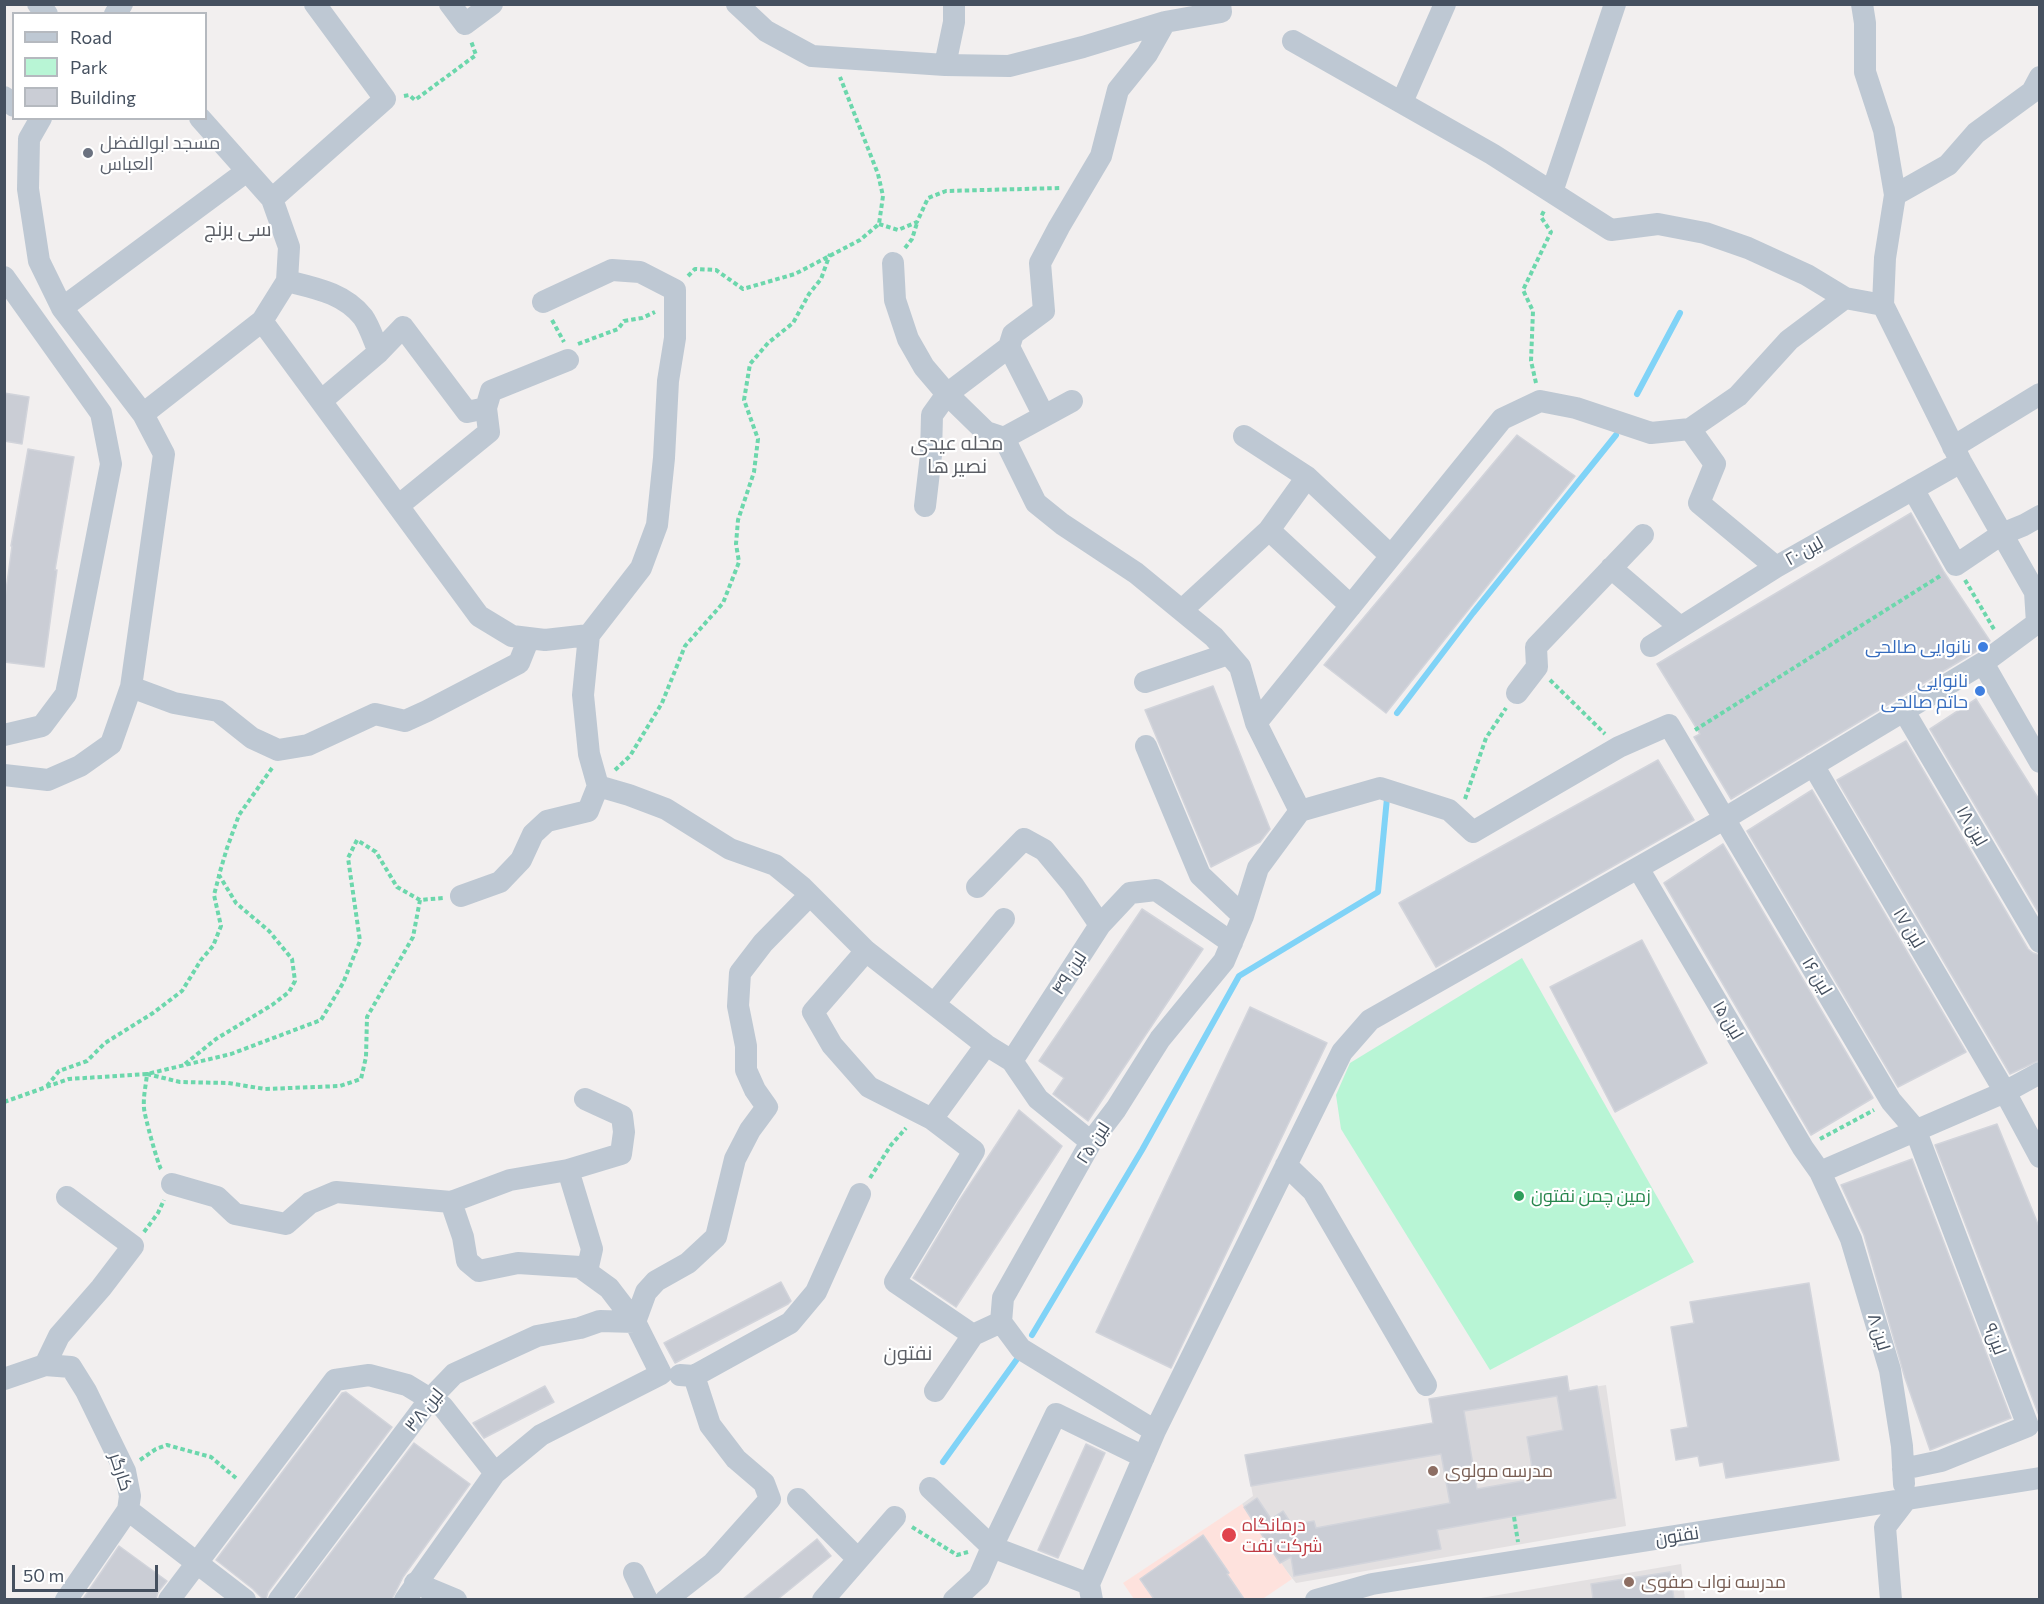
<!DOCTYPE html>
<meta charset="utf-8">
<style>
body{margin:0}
#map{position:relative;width:2044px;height:1604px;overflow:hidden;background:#f2efef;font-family:Commissioner,sans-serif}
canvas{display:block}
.frame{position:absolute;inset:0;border:6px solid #45505f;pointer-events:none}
.legend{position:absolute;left:12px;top:12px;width:195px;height:108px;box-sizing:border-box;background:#fff;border:2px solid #b5b9bf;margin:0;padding:8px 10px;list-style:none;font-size:18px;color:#45505f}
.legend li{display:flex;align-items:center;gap:12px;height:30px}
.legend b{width:30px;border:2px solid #b5b9bf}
.scale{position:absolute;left:12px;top:1565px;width:146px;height:27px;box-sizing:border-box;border:3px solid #45505f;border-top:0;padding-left:8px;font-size:18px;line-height:21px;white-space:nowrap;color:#45505f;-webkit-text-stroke:4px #fff;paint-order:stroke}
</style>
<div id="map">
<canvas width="2044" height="1604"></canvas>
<div class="frame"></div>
<ul class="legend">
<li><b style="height:8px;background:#bec8d3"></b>Road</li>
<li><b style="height:16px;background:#b8f5d5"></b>Park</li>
<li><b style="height:16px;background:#cacdd5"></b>Building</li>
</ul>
<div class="scale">50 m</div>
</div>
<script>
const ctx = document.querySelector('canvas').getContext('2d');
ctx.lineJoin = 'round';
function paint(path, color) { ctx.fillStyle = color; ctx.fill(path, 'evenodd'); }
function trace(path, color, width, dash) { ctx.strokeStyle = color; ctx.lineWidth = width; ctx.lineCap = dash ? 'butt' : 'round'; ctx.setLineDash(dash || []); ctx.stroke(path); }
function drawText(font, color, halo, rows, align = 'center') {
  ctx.font = font + ' Commissioner,Cairo,sans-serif'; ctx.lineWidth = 4.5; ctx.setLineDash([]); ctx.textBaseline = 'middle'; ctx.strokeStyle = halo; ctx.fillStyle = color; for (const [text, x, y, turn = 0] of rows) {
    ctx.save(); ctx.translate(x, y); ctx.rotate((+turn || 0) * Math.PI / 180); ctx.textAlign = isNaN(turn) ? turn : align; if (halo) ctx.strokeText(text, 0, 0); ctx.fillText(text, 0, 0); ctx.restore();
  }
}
paint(new Path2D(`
 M1567 1376 1570 1391 1606 1385 1626 1526 1296 1583 1280 1563 1242 1504 1253 1496 1245 1455 1433 1423 1429 1399Z
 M1681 1564 1685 1599 1469 1600Z`), '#e3e0e1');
paint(new Path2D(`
 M1242 1504 1292 1579 1261 1600 1134 1599 1123 1583Z`), '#fee2dd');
paint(new Path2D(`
 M1522 958 1694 1262 1490 1370 1341 1129 1336 1095 1350 1063Z`), '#b8f5d5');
trace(new Path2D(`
 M1637 394 1680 313
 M1397 713 1473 613 1616 435
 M1032 1335 1142 1150 1239 976 1378 892 1387 798
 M943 1462 1020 1355`), '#80d3f7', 6);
const building = new Path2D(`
 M4 393 29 397 22 444 4 441Z
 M1517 435 1575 476 1386 713 1324 665Z
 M28 449 74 457 55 570H57L44 667 4 662V605L12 546H11Z
 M1911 513 1944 572 1990 641 1975 652 1731 799 1694 737 1700 734 1657 664Z
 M1213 686 1270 829 1260 842 1211 867 1145 710Z
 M1976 699 2040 801V915L1930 729Z
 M1906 741 2028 949 2033 953 2040 955V1060L2010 1074 1837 780Z
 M1658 760 1694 820 1436 967 1399 903Z
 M1812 790 1966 1052 1898 1087 1747 831Z
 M1723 844 1873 1098 1811 1135 1664 883Z
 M1142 909 1203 949 1088 1121 1053 1094 1064 1078 1039 1061Z
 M1642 940 1707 1063 1615 1112 1550 987Z
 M1250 1007 1327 1043 1171 1368 1096 1332Z
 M1019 1110 1062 1146 956 1307 913 1278 959 1201Z
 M1997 1124 2040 1229V1418L1935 1145Z
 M1912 1159 2011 1418 1930 1450 1905 1378 1864 1235 1841 1185Z
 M781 1282 791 1301 788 1304 675 1363 664 1343Z
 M1809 1283 1839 1460 1726 1478 1723 1462 1700 1466 1698 1456 1676 1460 1671 1430 1688 1427 1671 1327 1694 1323 1690 1302Z
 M1567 1376 1569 1391 1597 1386 1616 1498 1437 1530 1441 1549 1294 1576 1291 1557 1280 1563 1244 1507 1257 1498 1271 1519 1283 1511 1292 1525 1314 1521 1316 1528 1450 1503 1441 1454 1251 1486 1245 1455 1433 1423 1429 1399ZM1557 1396 1563 1430 1527 1437 1534 1479 1477 1489 1464 1411Z
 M545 1386 554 1402 515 1422 484 1438 473 1423Z
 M346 1392 392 1427 268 1592 266 1599H263L253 1589 216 1560 342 1393Z
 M414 1443 470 1484 403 1577 392 1599H296Z
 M1086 1444 1105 1453 1058 1558 1038 1550Z
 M1203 1535 1229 1573 1227 1574 1244 1599H1154L1140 1579Z
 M817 1539 831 1556 778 1599H743Z
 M119 1546 167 1581 158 1592 156 1599H83Z
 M1670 1572 1674 1599H1593L1591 1584Z`);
paint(building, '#cacdd5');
trace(building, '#d2d4db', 1.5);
trace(new Path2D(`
 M404 96 409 95 415 100 476 55 471 41
 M879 224 898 230 917 222 928 198 946 191 1060 188
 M905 248 912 239 917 223
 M688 276 695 269 716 270 743 289 795 274 860 240 879 224 883 196 878 174 840 77
 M552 320 564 342
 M578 344 618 329 624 321 642 318 655 312
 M1536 383 1531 361 1533 311 1523 290 1551 232 1541 217 1544 211
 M1965 580 1995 631
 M1550 680 1605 734
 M1695 730 1940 576
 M615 770 630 756 662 703 685 646 723 603 739 562 736 544 738 520 754 472 758 439 744 400 750 364 768 343 793 323 809 294 821 279 830 254
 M1465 799 1486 738 1506 708
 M185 1064 216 1039 272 1005 289 992 295 981 292 959 269 931 236 903 219 875 227 848 239 815 272 768
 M47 1086 59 1071 87 1061 105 1043 153 1013 182 991 201 960 213 946 221 926 214 895 219 876
 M4 1102 69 1079 147 1074 231 1054 321 1020 343 983 360 941 348 858 357 840 376 852 397 887 420 900 444 898
 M1820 1139 1874 1110
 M161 1169C158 1165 144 1114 144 1108 143 1097 146 1085 147 1074L180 1082 228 1083 265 1089 340 1086 361 1079 366 1057 367 1017 413 937 420 900
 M870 1178 891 1145 906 1128
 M144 1232 158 1213 164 1200
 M140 1460 156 1449 167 1445 211 1457 236 1478
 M1514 1517 1518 1542
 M912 1527 957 1555 968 1552`), '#6cd7ac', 4, [4.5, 3]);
trace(new Path2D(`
 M38 4 47 14
 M450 4 465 24 492 4
 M737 4 766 31 812 56 945 65 1009 66 1083 47 1165 22 1221 12 1220 4
 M1862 4 1865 23V72L1884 130 1895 195 1885 258 1883 305
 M115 14 122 4
 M1293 41 1492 154 1611 230 1658 224 1705 233 1748 248 1807 275 1845 298
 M945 65 954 22V4
 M4 97 14 106
 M1402 102 1445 4
 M1552 192 1615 4
 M1895 195 1948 165 1976 133 2032 92 2040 77
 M272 199 385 99 315 4
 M893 263 895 300 908 339 924 367 947 394 986 432 1004 438
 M4 277 101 413 111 464 66 694 42 726 4 735
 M287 281C315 288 344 293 363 317 370 327 374 341 379 352
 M543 302 612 270 640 272 675 290V338L668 381 664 458 657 525 641 568 589 635 583 695 589 754 598 786 629 795 666 809 730 849 775 865 802 887 866 951 986 1045 1012 1061
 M62 308 247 171
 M262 321 479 616 512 636 545 640 589 635
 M1009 347 1013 334 1044 311 1040 263 1059 227 1101 156 1118 90 1147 54 1165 22
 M321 401 379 352 403 327 467 412 486 408
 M1072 401 1004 438 1036 503 1062 524 1136 573 1214 637 1240 667 1256 723 1300 811 1380 788 1449 810 1473 832 1619 747 1669 725 1891 1101 1915 1129 2028 1426 1941 1461 1903 1469
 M143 414 262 321 287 281 289 247 272 199 200 118
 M1690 429 1738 396 1789 340 1845 298 1883 305 1961 462 2035 592 2037 623 1983 663
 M1244 436 1307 477 1391 556
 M1953 447 2040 394
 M1913 489 1956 565 2002 534 2024 525 2040 516
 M398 506 489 432 486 408 491 391 568 360
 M925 506 931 455 932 415 947 394 1009 347 1044 416
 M1269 530 1351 606
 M1611 568 1680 627
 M1182 610 1269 530 1307 477
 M1651 646 1776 567 1961 462
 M1145 682 1228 654
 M131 687 174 703 218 711 252 738 278 750 308 745 375 714 405 721 427 711 519 663 529 638
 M1517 693 1537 667 1536 647 1643 535
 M1904 711 2040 942
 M1256 723 1502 419 1540 401 1576 408 1651 433 1690 429 1715 464 1699 503 1776 567
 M1146 746 1200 875 1243 916
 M1813 765 2005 1092 2040 1157
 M4 775 48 780 80 766 111 744 131 687 164 454 143 414 62 308 39 261 28 189 29 139 41 118
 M1638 868 1803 1148 1820 1172 1851 1239 1890 1370 1902 1446 1904 1484
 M977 887 1024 839 1044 850 1073 885 1100 925
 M461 896 500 882 521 860 533 834 547 821 588 811 598 786
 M866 951 813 1012 832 1045 869 1087 932 1119
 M934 1004 1004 919
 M986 1045 932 1119 974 1151 895 1282 973 1335 1001 1322
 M1091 1142 1038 1099 1012 1061 1100 925 1130 893 1156 890 1232 943
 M1286 1165 1313 1191 1426 1385
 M568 1170 592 1249 587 1271
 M1820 1172 2005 1092 2040 1073
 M172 1184 217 1197 235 1214 286 1224 310 1203 336 1192 451 1202 463 1237 467 1261 479 1271 518 1263 580 1267 609 1288 635 1322
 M451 1202 510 1180 568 1170 621 1154 624 1132 622 1116 585 1099
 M45 1365 59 1336 101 1288 133 1246 67 1197
 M680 1375 694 1376 790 1323 816 1292 860 1194
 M4 1379 45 1365 71 1367 86 1391 125 1471 130 1496 128 1510 66 1600
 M935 1391 973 1335
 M1155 1431 1021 1349 1001 1322 1003 1298 1091 1142 1116 1109 1160 1039 1224 961 1243 916 1258 868 1300 811
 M930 1488 992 1547 1056 1414 1144 1457
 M798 1499 858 1559
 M128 1510 245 1600
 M634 1573 647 1600
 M415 1583 456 1600
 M169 1600 335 1380 369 1375 407 1385 443 1407 495 1473
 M279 1600 430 1399 454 1374 537 1336 580 1328 600 1321 635 1322
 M405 1600 495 1473 541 1435 661 1374 635 1322 646 1292 656 1281 688 1263 716 1237 735 1159 750 1130 767 1107 755 1090 746 1070V1046L738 1006 740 973 763 943 810 895
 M666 1600 712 1564 770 1499 764 1483 736 1459 710 1425 694 1376
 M823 1600 895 1517
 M954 1600 979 1577 992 1547 1089 1584
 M1092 1600 1089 1584 1155 1431 1342 1052 1370 1020 1724 819 1983 663 2040 762
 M1316 1600 1372 1584 2040 1478
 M1891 1600 1885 1527 1905 1501`), '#bec8d3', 22);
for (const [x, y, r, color] of [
 [88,153,6,"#6b7280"],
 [1983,647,6,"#3f7fe0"],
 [1980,691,6,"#3f7fe0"],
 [1519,1196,6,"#2e9e5b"],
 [1433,1471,6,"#8d6e63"],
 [1229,1535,8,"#e0444e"],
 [1629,1582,6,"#8d6e63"]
]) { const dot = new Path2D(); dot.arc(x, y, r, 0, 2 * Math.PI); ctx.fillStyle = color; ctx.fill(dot); trace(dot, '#fff', 2); }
drawText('18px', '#5b616d', '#fff', [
 ["مسجد ابوالفضل",100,143],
 ["العباس",100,164]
], 'left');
drawText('18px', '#45505f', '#fff', [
 ["لین ۲۰",1804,551,-29],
 ["لین ۱۸",1972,826,60],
 ["لین ۱۷",1909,928,59],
 ["لین ۴۹",1069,973,-57],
 ["لین ۱۶",1817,976,59],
 ["لین ۱۵",1728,1020,59],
 ["لین ۲۵",1093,1143,-57],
 ["لین ۸",1879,1332,73],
 ["لین۹",1995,1339,69],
 ["لین ۳۸",424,1410,-51],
 ["کارگر",121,1472,72],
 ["نفتون",1677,1536,-9]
]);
drawText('18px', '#366cbe', '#fff', [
 ["نانوایی صالحی",1971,647],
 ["نانوایی",1968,681],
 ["حاتم صالحی",1968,702]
], 'right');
drawText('18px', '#27864d', '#fff', [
 ["زمین چمن نفتون",1531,1196]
], 'left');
drawText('18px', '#785e54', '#fff', [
 ["مدرسه مولوی",1445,1471],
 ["مدرسه نواب صفوی",1641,1582]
], 'left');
drawText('18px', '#be3a42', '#fff', [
 ["درمانگاه",1242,1525],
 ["شرکت نفت",1242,1546]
], 'left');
drawText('20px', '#5b5e65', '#fff', [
 ["سی برنج",238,229],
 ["محله عیدی",957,443],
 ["نصیر ها",957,466],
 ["نفتون",908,1353]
]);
</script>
